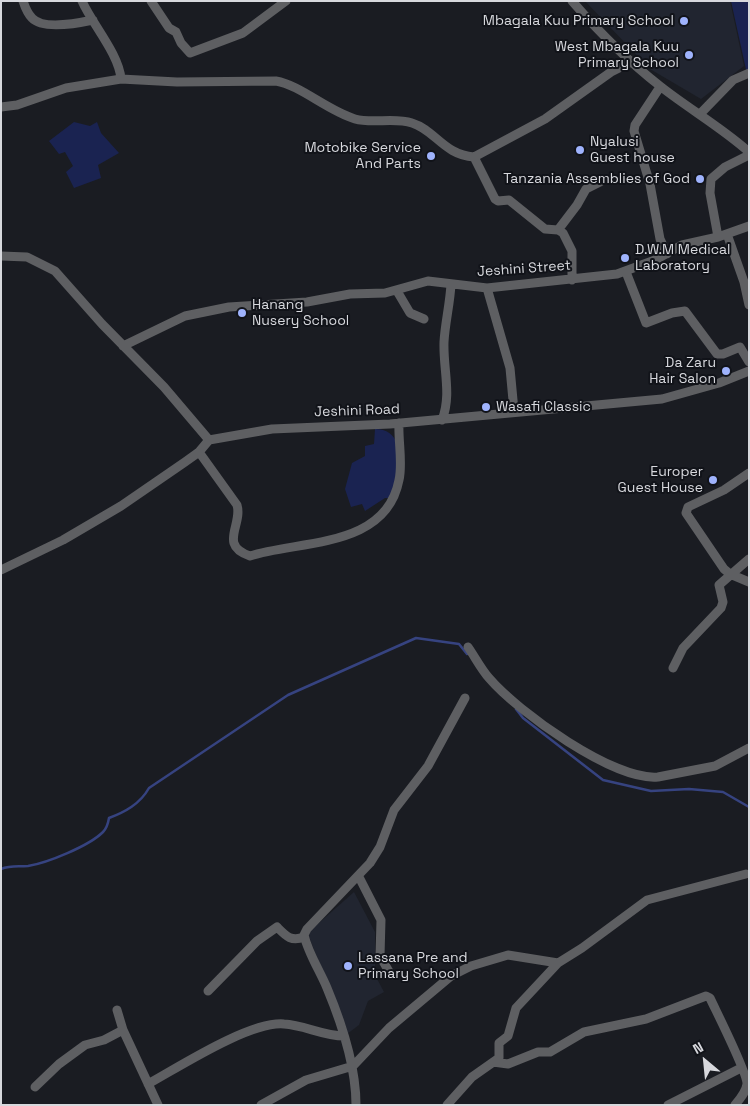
<!DOCTYPE html>
<style>
body{margin:0}
#map{position:relative;width:750px;height:1106px;overflow:hidden;background:#1a1c22;font-family:"Space Grotesk",sans-serif}
canvas{display:block}
.frame{position:absolute;inset:0;border:2px solid #d7d8dd;pointer-events:none}
.north{position:absolute;left:680px;top:1036px;width:50px;height:50px;-webkit-text-stroke:4px #111319;paint-order:stroke;rotate:332deg;font-size:14px;font-weight:700;line-height:20px;text-align:center;color:#d7d8dd}
.north::after{content:'';display:block;margin:auto;width:18px;height:22px;background:#d7d8dd;clip-path:polygon(50% 0,100% 100%,50% 72%,0 100%)}
</style>
<div id="map">
<canvas width="750" height="1106"></canvas>
<div class="frame"></div>
<div class="north">N</div>
</div>
<script>
const ctx = document.querySelector('canvas').getContext('2d');
ctx.lineJoin = 'round';
function paint(path, color) { ctx.fillStyle = color; ctx.fill(path, 'evenodd'); }
function trace(path, color, width, dash) { ctx.strokeStyle = color; ctx.lineWidth = width; ctx.lineCap = dash ? 'butt' : 'round'; ctx.setLineDash(dash || []); ctx.stroke(path); }
function drawText(font, color, halo, rows, align = 'center') {
  ctx.font = font + ' "Space Grotesk",sans-serif'; ctx.lineWidth = 4; ctx.setLineDash([]); ctx.textBaseline = 'middle'; ctx.strokeStyle = halo; ctx.fillStyle = color; for (const [text, x, y, turn = 0] of rows) {
    ctx.save(); ctx.translate(x, y); ctx.rotate((+turn || 0) * Math.PI / 180); ctx.textAlign = isNaN(turn) ? turn : align; if (halo) ctx.strokeText(text, 0, 0); ctx.fillText(text, 0, 0); ctx.restore();
  }
}
paint(new Path2D(`
 M585 1H730L744 66 701 99 650 69Z
 M354 892 375 932V975L384 992 368 1001 359 1025 347 1034 309 937 310 931Z`), '#212530');
paint(new Path2D(`
 M731 1H749V83Z
 M74 122 90 126 97 122 101 133 119 153 98 165 101 178 74 188 66 172 73 166 65 152 59 154 49 141Z
 M375 429C399 429 402 453 400 473 399 481 393 491 390 498H385L365 511 362 504 351 507 345 489 352 463 365 456V446L374 444Z`), '#1a2351');
trace(new Path2D(`
 M516 709 523 718 603 780 651 791 689 789 723 792 749 807
 M1 869C11 865 18 867 28 866 47 863 89 846 103 832 107 828 108 824 109 818 125 812 140 804 149 788L288 695 416 638 459 644 467 654`), '#364380', 2.5);
trace(new Path2D(`
 M23 1C25 7 28 14 32 18 43 30 79 23 93 20
 M82 1C92 24 119 54 121 79
 M151 1 169 28 176 32 181 43 190 53 243 33 286 1
 M572 1C599 32 628 61 660 86 689 109 721 127 749 152
 M660 87 635 125 634 131 650 184 660 239 667 254
 M1 107 17 105 66 88 121 79 177 82 276 81C300 85 328 111 355 119 373 124 394 117 412 123 435 130 444 155 474 157L545 119 611 72 631 62
 M700 114 733 80 749 73
 M474 157 495 199 498 201 509 200 545 229 558 230 563 233 572 251V280
 M558 230 577 205 586 189 600 182
 M727 234 744 282 749 305
 M718 237 710 193 711 179 725 167 749 155
 M1 256 27 257 55 271 102 324 164 387 209 440
 M626 272 646 323 672 313 685 311 717 354H723L740 347 749 362
 M487 288 510 368 514 411
 M397 291 410 313 424 319
 M123 346 185 316 229 307 307 302 350 294 385 293 428 281 487 288 617 274 655 260 682 245 718 237 749 226
 M442 420C452 395 443 369 444 342 445 323 450 304 451 284
 M199 452 237 505C243 525 218 545 250 556 302 540 386 548 399 480 403 463 398 441 399 423
 M749 473 724 490 688 507 686 513 724 569 730 574 749 582
 M1 570 63 540 121 506 185 462 199 452 209 440 272 429 390 424 662 399 719 383 749 371
 M468 647C475 657 481 669 489 678 518 712 614 781 658 777L715 766 749 748
 M673 668 683 648 721 608 723 602 719 585 749 559
 M359 877 381 920 380 956 391 975
 M208 991 257 941 277 927C286 936 291 942 304 937
 M117 1010 123 1030 158 1105
 M493 1062 508 1064 538 1052H550L584 1032 646 1019 706 996 710 998C717 1013 747 1072 747 1084 746 1092 740 1099 735 1105
 M148 1084C179 1067 250 1021 284 1024 304 1025 323 1036 344 1036
 M35 1087 59 1064 85 1045 104 1040 123 1030
 M261 1105 306 1080 353 1066 389 1028 451 976 471 966 508 955 558 963 582 948 647 900 746 874
 M356 1105C356 1066 342 1024 327 988 320 971 308 953 304 935L307 929 370 863 380 847 394 810 428 766 465 698
 M447 1105 472 1077 499 1058V1043L508 1036 516 1008 558 963
 M668 1105 741 1068`), '#5e5f62', 9);
for (const [x, y, r, color] of [
 [684,21,5,"#9fb3fd"],
 [689,55,5,"#9fb3fd"],
 [580,150,5,"#9fb3fd"],
 [431,156,5,"#9fb3fd"],
 [700,179,5,"#9fb3fd"],
 [625,258,5,"#9fb3fd"],
 [242,313,5,"#9fb3fd"],
 [726,371,5,"#9fb3fd"],
 [486,407,5,"#9fb3fd"],
 [713,480,5,"#9fb3fd"],
 [348,966,5,"#9fb3fd"]
]) { const dot = new Path2D(); dot.arc(x, y, r, 0, 2 * Math.PI); ctx.fillStyle = color; ctx.fill(dot); trace(dot, '#111319', 2); }
drawText('14px', '#d7d8dd', '#111319', [
 ["Mbagala Kuu Primary School",674,21],
 ["West Mbagala Kuu",679,47],
 ["Primary School",679,63],
 ["Nyalusi",590,142,"left"],
 ["Guest house",590,158,"left"],
 ["Motobike Service",421,148],
 ["And Parts",421,164],
 ["Tanzania Assemblies of God",690,179],
 ["D.W.M Medical",635,250,"left"],
 ["Laboratory",635,266,"left"],
 ["Hanang",252,305,"left"],
 ["Nusery School",252,321,"left"],
 ["Da Zaru",716,363],
 ["Hair Salon",716,379],
 ["Wasafi Classic",496,407,"left"],
 ["Europer",703,472],
 ["Guest House",703,488],
 ["Lassana Pre and",358,958,"left"],
 ["Primary School",358,974,"left"]
], 'right');
drawText('14px', '#d7d8dd', '#111319', [
 ["Jeshini Street",524,269,-4],
 ["Jeshini Road",357,411,-2]
]);
</script>
